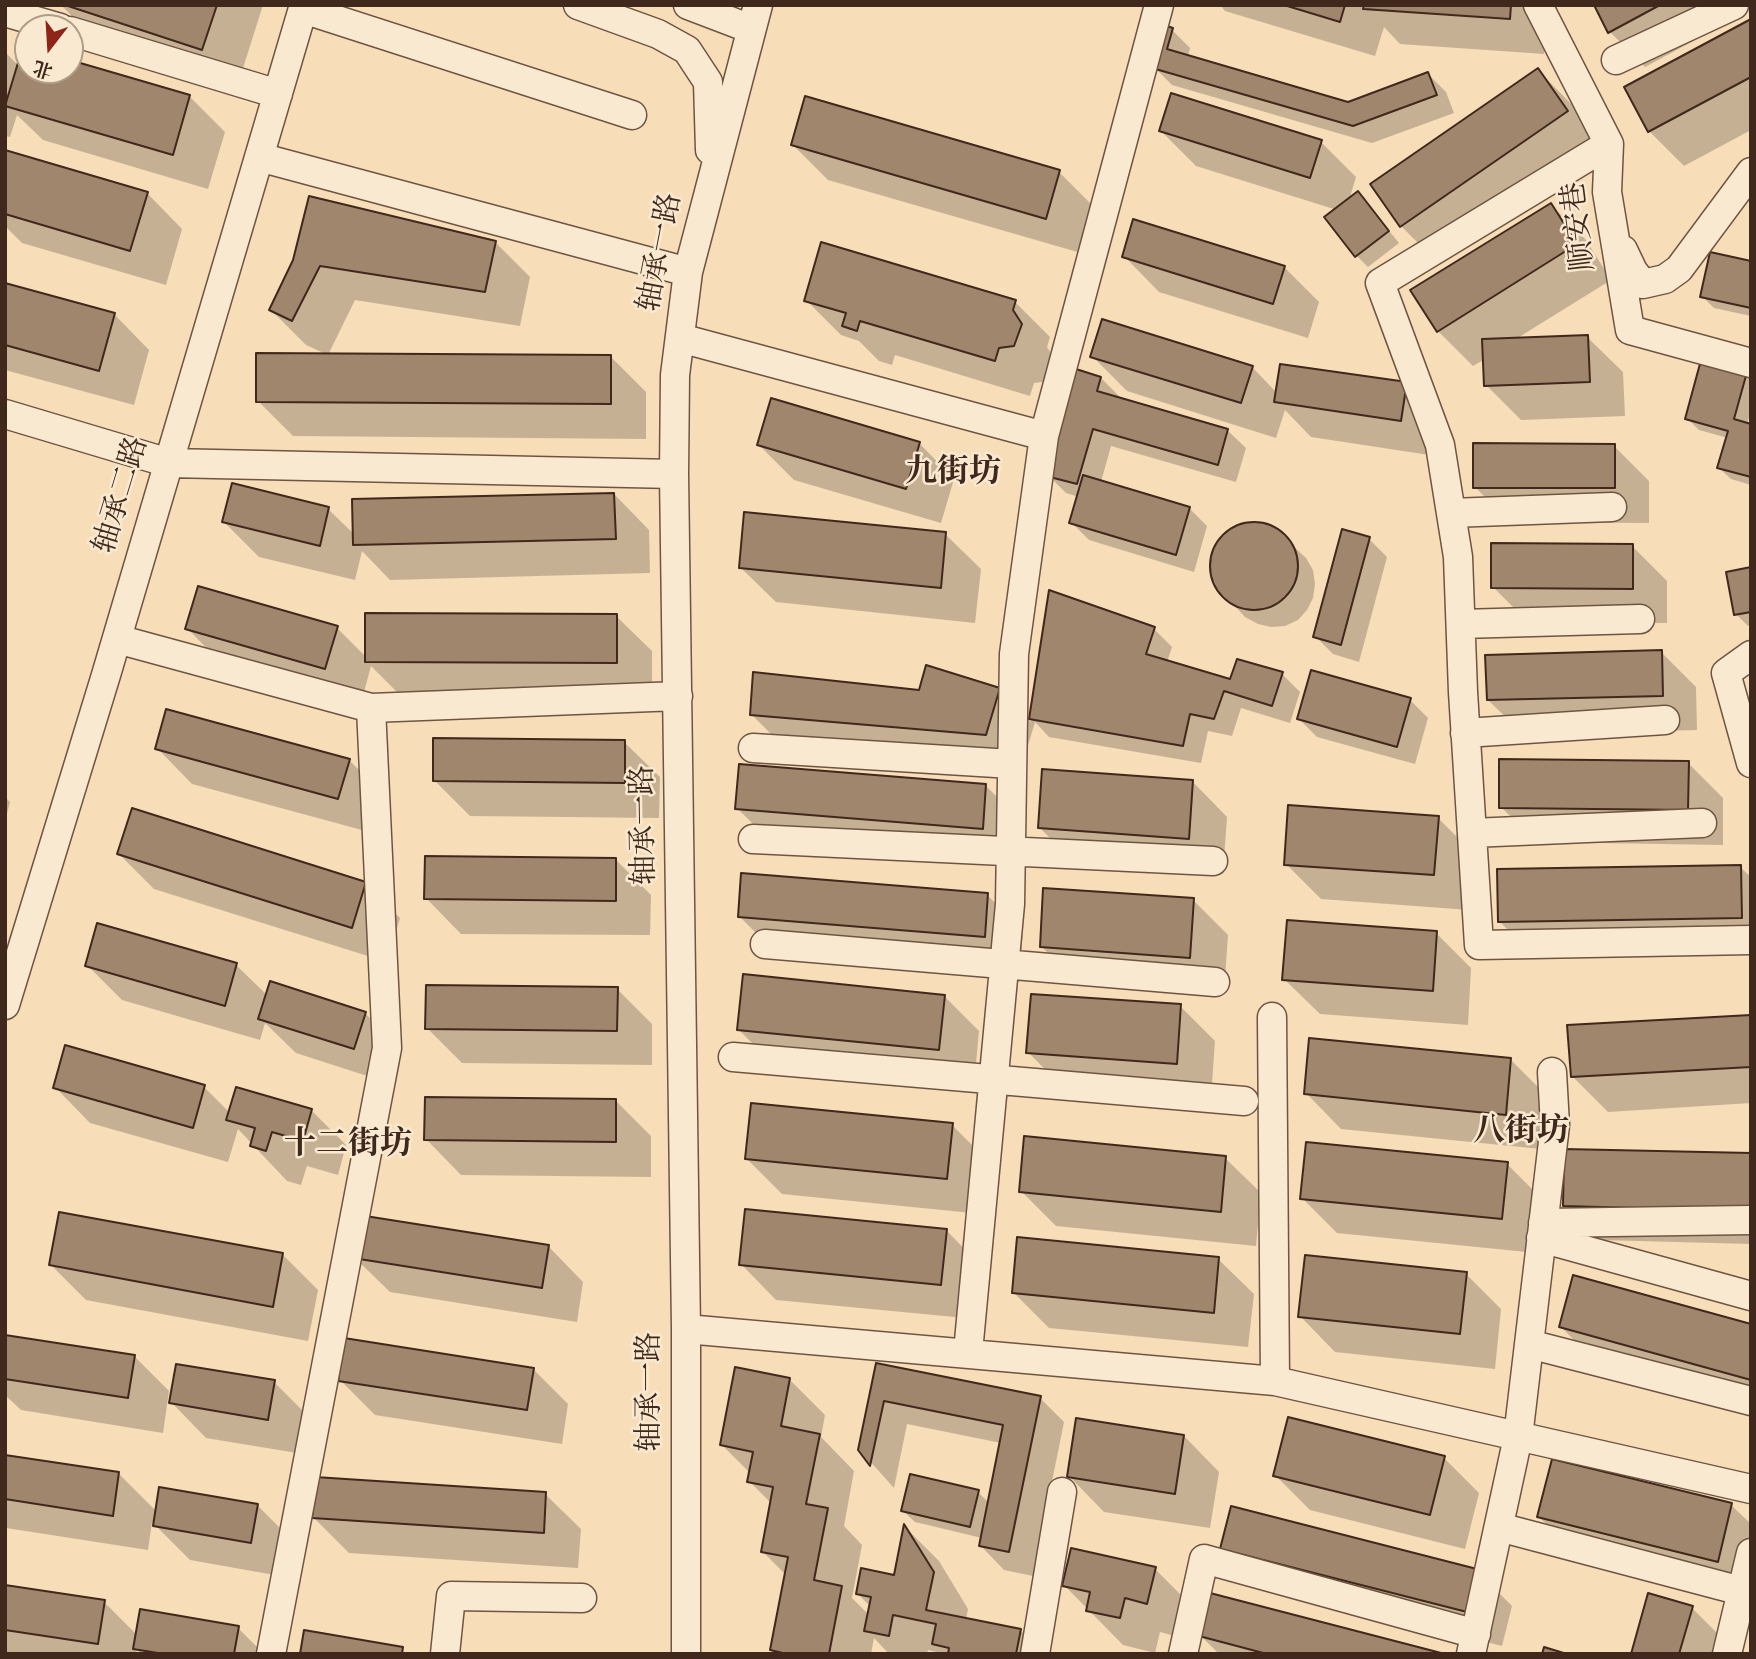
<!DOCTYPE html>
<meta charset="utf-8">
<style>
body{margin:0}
#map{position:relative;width:1756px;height:1659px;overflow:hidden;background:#f7ddb8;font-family:"Sorts Mill Goudy","Noto Serif SC",serif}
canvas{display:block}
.frame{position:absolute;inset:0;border:7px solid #40281c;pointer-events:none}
.north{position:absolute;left:14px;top:14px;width:70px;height:70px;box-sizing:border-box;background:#fae9d1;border:2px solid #b09c89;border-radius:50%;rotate:197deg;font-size:19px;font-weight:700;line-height:28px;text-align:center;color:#40281c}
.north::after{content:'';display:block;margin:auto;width:24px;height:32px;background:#8f2418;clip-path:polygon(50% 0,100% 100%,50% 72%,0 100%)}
</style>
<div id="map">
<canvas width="1756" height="1659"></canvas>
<div class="frame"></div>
<div class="north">北</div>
</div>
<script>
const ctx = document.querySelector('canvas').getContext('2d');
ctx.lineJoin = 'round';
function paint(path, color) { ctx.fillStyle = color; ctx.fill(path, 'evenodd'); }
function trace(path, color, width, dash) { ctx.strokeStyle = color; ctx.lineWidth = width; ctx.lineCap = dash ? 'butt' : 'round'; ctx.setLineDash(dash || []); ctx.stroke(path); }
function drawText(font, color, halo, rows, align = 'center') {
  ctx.font = font + ' "Sorts Mill Goudy","Noto Serif SC",serif'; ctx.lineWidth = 5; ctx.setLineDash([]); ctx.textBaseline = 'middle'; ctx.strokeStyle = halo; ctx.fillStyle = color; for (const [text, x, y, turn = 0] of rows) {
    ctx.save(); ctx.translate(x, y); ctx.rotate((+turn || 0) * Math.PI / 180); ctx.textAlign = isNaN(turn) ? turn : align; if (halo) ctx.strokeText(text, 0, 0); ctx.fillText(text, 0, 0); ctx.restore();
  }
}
paint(new Path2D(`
 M57 5H263L238 84 93 37 63 7Z
 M1220 5H1548L1544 54 1400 44 1384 27 1375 56 1225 11Z
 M1596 5H1751V10L1645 67 1610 32Z
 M1751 21V130L1684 166 1649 131Z
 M1172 30 1190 48 1188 57 1348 104 1428 74 1446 92 1454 113 1372 143 1172 85 1154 67Z
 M28 49V70H70V62L190 97 225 132 208 189 43 140 17 115 10 137 5 136V52L19 66Z
 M1538 70 1573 106 1601 147 1436 261 1401 226Z
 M1161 131 1321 142 1356 177 1349 200 1358 193 1399 243 1368 267 1356 255 1337 210 1196 166Z
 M792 144 1059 172 1094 207 1081 253 828 180Z
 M5 151 147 193 182 229 166 285 22 243 5 226Z
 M1551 205 1586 240 1611 280 1516 339 1587 337 1623 372 1625 416 1521 420 1486 385 1485 359 1473 366 1438 331Z
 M495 242 530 277 520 326 355 300 328 355 306 345 271 310 295 261Z
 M1124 256 1284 267 1319 302 1308 338 1159 292Z
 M1751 263V316L1714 308 1702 296Z
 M5 285 114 314 149 350 134 405 5 370Z
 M806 300 1015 302 1050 337 1047 347 1056 361 1049 381 1034 383 1030 396 895 355 892 365 879 361 859 341 841 335Z
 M1092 356 1252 367 1277 393 1406 384 1436 456 1311 437 1285 410 1276 438 1127 391Z
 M611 357 646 392V439L293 436 258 401Z
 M1746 374 1751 378V411L1747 424 1751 425V485L1731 479 1719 468 1728 438 1699 430 1687 418Z
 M1101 378 1119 396 1118 399 1227 430 1246 448 1236 482 1111 446 1101 482 1189 508 1207 526 1194 572 1089 540 1071 522 1079 497 1066 493 1048 475Z
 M919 443 954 479 941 523 794 480 759 445Z
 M1614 446 1649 481V523L1510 522 1475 487Z
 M614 494 649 530 650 573 390 580 362 551 355 580 259 557 224 522 328 509 355 535Z
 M1250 524 1264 525 1276 530 1306 558 1313 570 1315 584 1313 598 1307 610 1298 620 1285 626 1271 627 1258 624 1245 617 1217 587 1212 574V560L1216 547 1224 536 1236 528Z
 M945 534 981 569 975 623 776 602 740 567Z
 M1369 539 1387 557 1359 662 1333 654 1315 636Z
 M1632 546 1667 581V623L1528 622 1493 587Z
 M1751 569V625L1748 626 1736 614Z
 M1051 592 1154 629 1172 647 1167 662 1231 681 1282 674 1300 692 1290 723 1241 708 1232 736 1208 731 1201 763 1049 737 1035 722 1021 769 787 750 752 715 920 692 999 690 1031 722Z
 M616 616 652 651V698L402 697 371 666 361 703 222 664 187 628H337L367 658Z
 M1661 652 1696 687 1697 730 1524 735 1488 700Z
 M1410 700 1428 718 1415 764 1317 737 1299 719Z
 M624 742 660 777 659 818 470 816 435 781Z
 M157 748 349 760 384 795 373 833 192 784Z
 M1688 763 1723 798V845L1536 842 1501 807Z
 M1192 781 1227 817 1223 874 1075 863 1040 828Z
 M986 786 1021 821 1017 863 772 843 737 808Z
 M5 797 10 802 5 821Z
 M1438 818 1473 853 1469 910 1321 899 1286 864Z
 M119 854 365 883 400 918 387 962 154 889Z
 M616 860 651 895 650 935 461 934 426 898Z
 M1740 867 1751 877V953L1535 957 1500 922Z
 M987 895 1023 930 1020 971 775 952 739 916Z
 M1193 900 1228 935 1224 992 1077 982 1041 946Z
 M1436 933 1471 968 1468 1025 1320 1014 1284 979Z
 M87 965H236L268 996 365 1013 400 1049 389 1083 296 1053 265 1023 260 1040 122 1000Z
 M617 989 652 1024V1065L462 1063 427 1028Z
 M944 996 979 1031 974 1085 774 1065 739 1030Z
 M1180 1006 1215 1041 1211 1098 1063 1088 1028 1052Z
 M1751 1016V1103L1608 1112 1572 1076Z
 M1511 1060 1546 1095 1541 1149 1341 1129 1306 1093Z
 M55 1087H204L230 1113 311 1110 346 1145 338 1175 307 1166 301 1185 287 1181 238 1129 228 1162 90 1123Z
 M616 1101 651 1136V1177L461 1175 426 1139Z
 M952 1125 987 1160 982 1214 782 1194 747 1159Z
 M1751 1155V1244L1600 1240 1565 1205Z
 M1225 1158 1261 1193 1256 1246 1056 1226 1021 1191Z
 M1507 1164 1542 1199 1537 1253 1337 1233 1302 1198Z
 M946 1230 981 1266 976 1319 776 1300 741 1264Z
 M548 1246 583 1282 577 1322 390 1292 354 1257Z
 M283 1255 318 1290 308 1341 86 1300 51 1265Z
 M1218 1259 1254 1294 1248 1347 1049 1328 1013 1292Z
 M1466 1274 1501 1309 1495 1369 1335 1352 1300 1316Z
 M1751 1326V1405L1596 1362 1561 1327Z
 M5 1337 134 1356 169 1391 163 1433 21 1410 5 1395Z
 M877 1365 1040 1398 1064 1422 1033 1576 1004 1570 980 1545 982 1538 915 1522 903 1511 978 1492 989 1503 1001 1443 907 1424 894 1488 860 1450Z
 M533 1369 568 1404 562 1444 375 1415 340 1380Z
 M790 1380 825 1415 821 1437 854 1471 844 1526 862 1545 852 1598 869 1615 871 1607 858 1594 895 1577 905 1527 939 1561 968 1609 966 1619 1020 1630 1043 1654H944L928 1650 927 1654H889L874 1638 871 1654H776L771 1650 786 1575 763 1552 772 1504 749 1481 750 1473 722 1445Z
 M274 1382 309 1417 303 1454 206 1438 171 1402Z
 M1184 1436 1219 1472 1210 1528 1104 1512 1069 1476Z
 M5 1456 119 1474 157 1512 257 1505 293 1541 286 1577 190 1560 152 1522 148 1550 6 1528Z
 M1444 1458 1479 1493 1465 1549 1310 1510 1275 1475Z
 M545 1494 581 1529 578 1568 349 1553 314 1518Z
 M1731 1505 1751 1524V1595L1575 1552 1539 1517Z
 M1222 1548 1476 1570 1512 1606 1502 1646 1257 1583Z
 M1155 1569 1190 1604 1182 1638 1160 1632 1155 1653 1123 1645 1064 1585Z
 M5 1587 104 1602 137 1635 238 1628 264 1654H141L137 1650 136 1654H5Z
 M1692 1608 1727 1643 1724 1654H1633Z
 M1201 1636 1438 1654H1219Z`), '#0003');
const building = new Path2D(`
 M65 5H217L202 50Z
 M1284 5H1345L1340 22Z
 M1364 5H1511L1510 19 1363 9Z
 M1594 5H1660L1608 33Z
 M1751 19V77L1648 132 1624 87Z
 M1164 25 1173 28 1167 49 1348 102 1428 72 1437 95 1353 126 1152 68Z
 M23 46 28 47V70H70V60L190 95 173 155 5 106Z
 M1538 68 1568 111 1400 227 1370 184Z
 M1171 93 1322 140 1310 178 1159 131Z
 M805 96 1060 170 1046 219 791 145Z
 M5 150 148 192 130 251 5 214Z
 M1358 191 1389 231 1355 257 1324 217Z
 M309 196 496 241 485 292 320 266 292 321 269 310 293 260Z
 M1551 203 1577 244 1437 332 1410 290Z
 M1133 219 1285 266 1273 304 1122 257Z
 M821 242 1016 300 1013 310 1022 324 1014 346 999 348 995 361 860 321 857 331 842 326 846 313 804 301Z
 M1710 252 1751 261V308L1700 297Z
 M5 283 115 313 99 371 5 345Z
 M1102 319 1253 366 1241 403 1090 357Z
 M1588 335 1590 382 1484 386 1482 339Z
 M256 353 611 355V404L256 402Z
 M1701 360 1747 372 1734 419 1751 424V477L1717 468 1728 431 1685 419Z
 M1280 364 1407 382 1401 421 1274 402Z
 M1076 369 1101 377 1097 391 1228 429 1218 465 1093 429 1077 484 1046 476Z
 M771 398 920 442 906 489 757 445Z
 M1473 443 1615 444V488H1473Z
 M1083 475 1190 507 1176 555 1069 523Z
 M232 483 329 507 320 546 222 522Z
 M614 493 616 539 353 545 352 499Z
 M744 512 946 532 941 588 739 568Z
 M1210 566a44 44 0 1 1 88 0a44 44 0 1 1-88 0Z
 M1342 529 1370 537 1341 645 1313 637Z
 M1491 543 1633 544V589L1491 588Z
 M1751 567V612L1734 615 1726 572Z
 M198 586 338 626 325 669 185 629Z
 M1049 590 1155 627 1146 654 1230 679 1237 659 1283 672 1272 706 1224 691 1214 719 1190 714 1183 746 1029 719Z
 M365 613 617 614V663L365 662Z
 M1662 650 1663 696 1487 700 1485 655Z
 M926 665 1000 688 986 735 750 715 753 672 919 690Z
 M1311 670 1411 698 1397 747 1297 719Z
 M166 709 350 759 338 799 155 749Z
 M433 738 625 740V783L433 781Z
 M1499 759 1689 761 1688 810 1499 808Z
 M739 764 986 784 983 829 735 809Z
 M1042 769 1193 780 1189 839 1038 828Z
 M1288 805 1439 816 1434 875 1284 865Z
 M132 808 366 882 352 928 117 854Z
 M425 856 616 858V901L424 899Z
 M1741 865 1742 918 1498 922 1497 869Z
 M741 873 988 893 985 937 738 917Z
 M1043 888 1194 898 1190 958 1040 947Z
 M1287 920 1437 931 1433 991 1282 980Z
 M97 923 237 963 225 1006 85 966Z
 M743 974 945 995 939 1050 737 1030Z
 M270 981 366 1012 354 1049 258 1019Z
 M426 985 618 987 617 1031 425 1029Z
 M1031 994 1181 1004 1177 1064 1026 1053Z
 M1751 1015V1067L1571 1077 1567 1025Z
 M1309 1038 1511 1058 1506 1115 1304 1094Z
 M65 1045 205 1085 193 1128 53 1088Z
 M236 1087 312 1109 303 1141 272 1132 266 1151 250 1146 255 1128 226 1120Z
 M425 1097 616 1099V1142L424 1140Z
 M751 1103 953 1123 947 1179 745 1159Z
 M1024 1136 1226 1156 1221 1212 1019 1192Z
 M1306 1142 1508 1162 1502 1219 1300 1199Z
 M1564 1149 1751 1153V1211L1563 1206Z
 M745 1209 947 1229 941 1285 739 1265Z
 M59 1212 283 1253 273 1307 49 1265Z
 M359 1215 549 1245 542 1288 353 1258Z
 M1017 1237 1219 1257 1214 1313 1012 1293Z
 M1305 1255 1467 1272 1460 1334 1298 1317Z
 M1573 1275 1751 1324V1380L1559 1327Z
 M5 1335 135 1355 128 1398 5 1379Z
 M344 1338 534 1368 527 1410 338 1381Z
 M876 1363 1041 1396 1009 1552 979 1546 1003 1425 884 1401 870 1466 858 1450Z
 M176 1364 275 1380 268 1420 169 1403Z
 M735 1367 790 1378 781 1426 820 1434 806 1504 828 1508 814 1580 842 1586 829 1654H787L770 1650 788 1557 761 1552 773 1487 747 1482 753 1452 720 1445Z
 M1288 1417 1445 1456 1430 1515 1273 1476Z
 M1076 1418 1184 1435 1175 1494 1067 1477Z
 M5 1455 119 1472 113 1516 5 1499Z
 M1552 1459 1732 1503 1718 1562 1537 1517Z
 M910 1474 979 1490 970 1527 901 1511Z
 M315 1477 546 1492 544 1533 312 1518Z
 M159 1487 258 1504 251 1543 153 1526Z
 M1231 1506 1477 1569 1467 1612 1220 1549Z
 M904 1524 934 1572 926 1610 1021 1629 1016 1654H948L949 1648 932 1644 936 1624 893 1615 889 1636 864 1631 871 1597 856 1594 861 1568 894 1575Z
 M1071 1548 1156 1567 1147 1604 1125 1598 1120 1618 1086 1611 1090 1592 1062 1586Z
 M5 1585 105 1600 98 1644 5 1630Z
 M1210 1593 1445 1654H1267L1199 1636Z
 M1648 1593 1693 1606 1679 1654H1631Z
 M140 1609 239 1626 234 1654H164L133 1649Z
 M304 1630 403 1647 402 1654H300Z
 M1544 1647 1567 1654H1542Z`);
paint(building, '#9f866d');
trace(building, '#40281c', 2);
const minor = new Path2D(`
 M578 5 658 34 687 50 708 82 710 150
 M688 5 751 29
 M1538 5 1609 144 1607 192 1630 330 1751 363
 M303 9 632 115
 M5 12 60 28
 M70 31 278 94
 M1616 60 1734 5
 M1609 144 1380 283 1440 445 1458 557 1463 692 1479 945 1751 940
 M259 157 688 272
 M1623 250 1633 271 1643 284 1665 279 1679 269 1751 172
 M680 338 1044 436
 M5 414 169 463 674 474
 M1451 513 1612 507
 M1461 624 1640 619
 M117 639 371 708 387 1048 271 1654
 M1751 655 1726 673 1751 763
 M371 708 678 696
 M1465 733 1665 720
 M753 748 1012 764
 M1472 833 1702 823
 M753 839 1213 861
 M765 944 1215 982
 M5 1005 106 675 304 5
 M1272 1017 1275 1381
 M733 1057 1244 1101
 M1543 1223 1751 1220
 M1541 1238 1751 1296
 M686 1329 1275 1381 1751 1489
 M1529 1344 1751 1401
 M968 1352 1010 904 1014 654 1044 436 1159 5
 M1499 1527 1730 1588
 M445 1654 451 1596 582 1598
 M686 1654V1329L674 474 675 375 688 272 758 5
 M1035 1654 1062 1492
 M1183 1654 1204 1559 1476 1634
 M1471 1654 1518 1437 1555 1125 1552 1072
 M1727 1654 1751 1553`);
trace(minor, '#6e5543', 31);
trace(minor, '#fae9d1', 28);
drawText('30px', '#40281c', '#fae9d1', [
 ["顺安巷",1582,226,-97],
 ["轴承一路",663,253,-79],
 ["轴承二路",124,496,-73],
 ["轴承一路",647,825,-91],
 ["轴承一路",653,1392,-90]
]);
drawText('bold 32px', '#40281c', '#fae9d1', [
 ["九街坊",953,476],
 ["八街坊",1521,1135],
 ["十二街坊",348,1148]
]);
</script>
